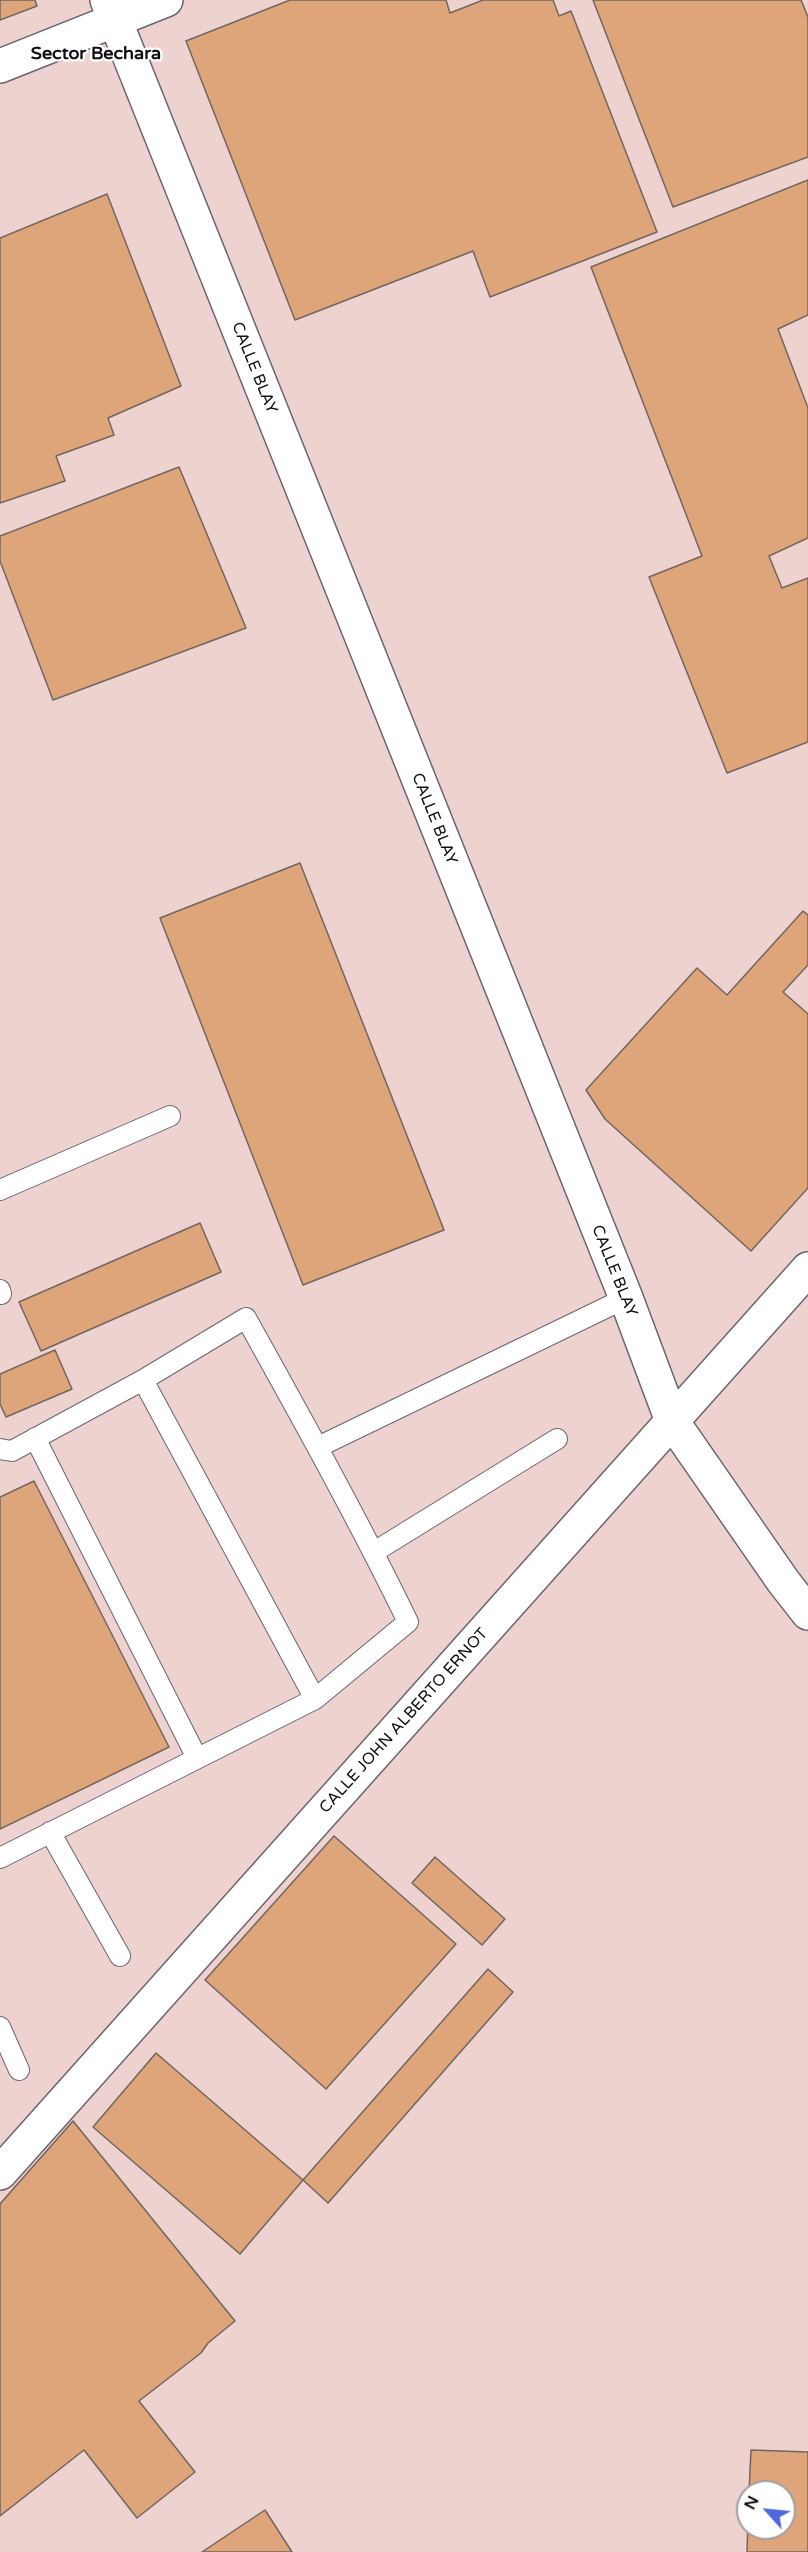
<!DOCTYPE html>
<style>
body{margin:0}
#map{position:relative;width:808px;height:2552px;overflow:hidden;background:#e8e0eb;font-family:"Varela Round",sans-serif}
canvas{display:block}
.north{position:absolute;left:736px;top:2480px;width:60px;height:60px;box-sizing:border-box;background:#fff;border:2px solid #a09fa1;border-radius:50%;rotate:297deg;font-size:16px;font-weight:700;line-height:24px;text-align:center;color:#120f13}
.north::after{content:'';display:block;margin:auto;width:21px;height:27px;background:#5367dc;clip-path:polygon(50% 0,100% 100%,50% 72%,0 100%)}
</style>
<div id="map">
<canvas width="808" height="2552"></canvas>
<div class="north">N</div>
</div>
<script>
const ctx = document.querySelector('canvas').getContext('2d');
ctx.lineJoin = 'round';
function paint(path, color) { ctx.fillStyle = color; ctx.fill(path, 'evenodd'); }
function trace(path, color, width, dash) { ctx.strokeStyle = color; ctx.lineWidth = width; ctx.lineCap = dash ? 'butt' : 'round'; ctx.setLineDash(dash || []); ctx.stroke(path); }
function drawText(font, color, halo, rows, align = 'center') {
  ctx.font = font + ' "Varela Round",sans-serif'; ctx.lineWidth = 4.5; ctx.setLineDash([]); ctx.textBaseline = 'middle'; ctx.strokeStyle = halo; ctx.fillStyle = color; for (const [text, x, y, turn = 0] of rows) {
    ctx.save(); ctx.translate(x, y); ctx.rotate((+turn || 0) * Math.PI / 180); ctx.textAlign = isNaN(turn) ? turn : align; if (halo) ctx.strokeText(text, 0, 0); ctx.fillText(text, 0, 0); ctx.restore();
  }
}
paint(new Path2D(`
 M0 0H808V2552H0ZM748 2492H784V2528H748Z`), '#edd2d0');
const building = new Path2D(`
 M0 0H35L37 6 0 20Z
 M290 0H446L450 13 483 0H553L559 16 571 11 657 232 490 297 473 251 295 320 186 41Z
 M593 0H801L808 17V157L673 207Z
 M808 180V315L778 329 808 408V538L769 556 782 588 808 578V742L727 773 649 577 702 556 591 267Z
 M107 194 181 386 108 418 114 435 56 456 65 481 0 503V238Z
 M179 467 246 628 53 700 0 561V536Z
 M300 863 444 1230 303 1285 160 918Z
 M803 911 808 915V965L783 992 808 1014V1188L751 1251 605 1119 586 1090 697 968 727 995Z
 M200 1223 221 1272 41 1351 19 1302Z
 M55 1350 72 1389 6 1417 0 1404V1374Z
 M34 1481 169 1747 0 1829V1497Z
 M334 1836 456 1944 326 2089 205 1980Z
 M435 1857 505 1919 482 1945 412 1883Z
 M488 1969 513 1992 328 2203 303 2180Z
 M156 2053 303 2180 240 2254 93 2127Z
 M73 2121 235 2321 208 2343 201 2353 139 2401 195 2472 137 2518 84 2450 0 2516V2204Z
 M751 2450 808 2452V2552H747L748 2520V2528H784V2492H749Z
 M265 2510 292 2552H202Z`);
paint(building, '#dfa57a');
trace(building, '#71665f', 1.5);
const service = new Path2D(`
 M0 1190 170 1116
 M0 1290 1 1294
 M143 1380 246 1318C302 1419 358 1519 408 1622L315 1699
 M35 1438 197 1758
 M318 1447 626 1298
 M0 1449 12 1451 143 1380 315 1699 0 1858
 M374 1552 557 1439
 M50 1832 120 1956
 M0 2027 19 2070`);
const minor = new Path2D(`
 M107 0 626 1298 672 1421 783 1581 808 1613
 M0 66 166 0
 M0 2173 808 1269`);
trace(service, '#6c656e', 22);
trace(minor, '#6c656e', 36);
trace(service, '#fff', 20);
trace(minor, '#fff', 33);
drawText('16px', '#120f13', '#fff', [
 ["CALLE BLAY",254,368,68],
 ["CALLE BLAY",434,819,68],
 ["CALLE BLAY",614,1271,68],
 ["CALLE JOHN ALBERTO ERNOT",404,1721,-48]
]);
drawText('bold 18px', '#120f13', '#fff', [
 ["Sector Bechara",96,54]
]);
</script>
